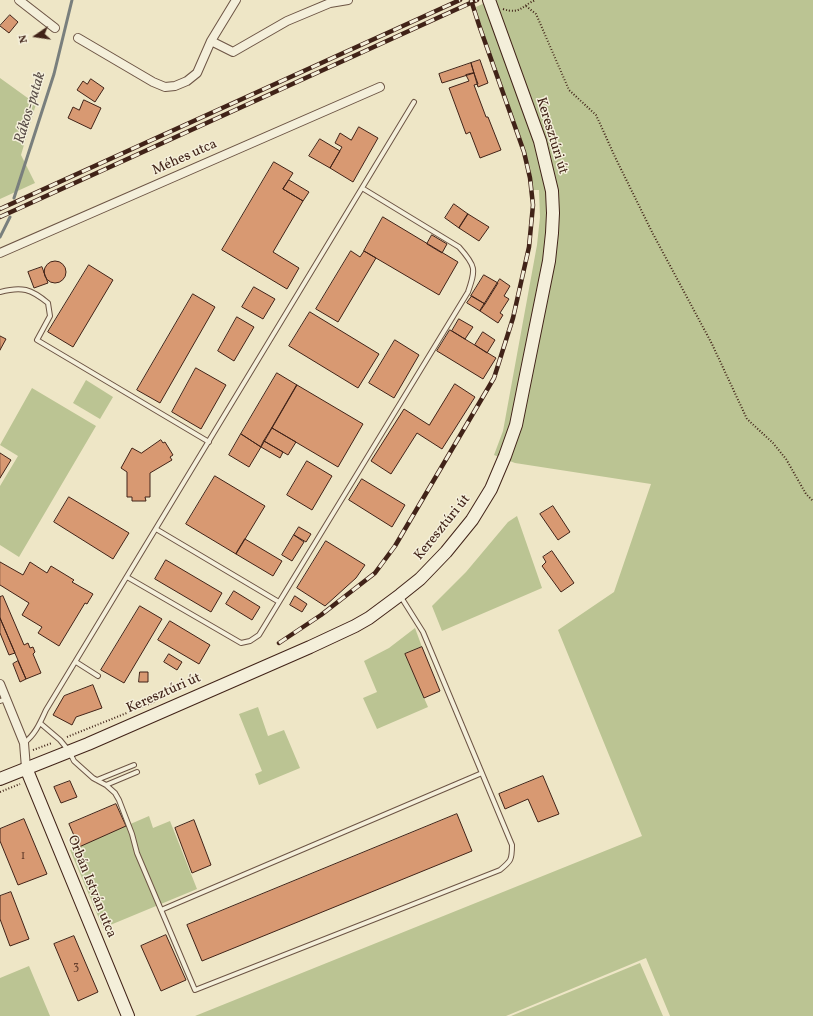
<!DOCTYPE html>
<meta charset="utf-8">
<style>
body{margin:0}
#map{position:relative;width:813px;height:1016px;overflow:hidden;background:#eee6c6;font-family:Vollkorn,serif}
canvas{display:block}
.north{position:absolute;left:16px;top:16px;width:40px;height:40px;-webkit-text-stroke:3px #f4efda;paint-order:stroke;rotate:257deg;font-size:11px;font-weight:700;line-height:16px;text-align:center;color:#412318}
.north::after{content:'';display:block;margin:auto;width:14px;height:18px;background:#412318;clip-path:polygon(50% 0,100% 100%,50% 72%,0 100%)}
</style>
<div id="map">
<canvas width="813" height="1016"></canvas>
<div class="north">N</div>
</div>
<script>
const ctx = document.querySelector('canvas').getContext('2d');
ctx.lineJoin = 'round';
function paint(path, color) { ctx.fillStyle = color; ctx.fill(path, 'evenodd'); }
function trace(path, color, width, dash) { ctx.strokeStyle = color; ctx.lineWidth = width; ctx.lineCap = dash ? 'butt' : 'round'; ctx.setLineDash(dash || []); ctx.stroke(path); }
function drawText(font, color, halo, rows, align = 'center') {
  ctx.font = font + ' Vollkorn,serif'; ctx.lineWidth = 3; ctx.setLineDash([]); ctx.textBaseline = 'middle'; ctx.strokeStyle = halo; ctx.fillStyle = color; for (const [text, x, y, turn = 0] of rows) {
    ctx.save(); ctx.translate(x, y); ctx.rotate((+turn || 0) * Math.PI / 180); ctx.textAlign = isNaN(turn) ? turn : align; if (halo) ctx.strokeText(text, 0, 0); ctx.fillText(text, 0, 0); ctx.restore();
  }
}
paint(new Path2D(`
 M491 0H813V1016H670L646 958 506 1016H195L642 836 558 630 614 592 651 484 515 463 494 455 503 431 537 245 540 217 539 190H533L530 167 481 25 476 7Z
 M0 78 36 104 21 155 35 183 0 199Z
 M86 380 113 397 100 419 73 403Z
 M32 388 96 426 19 557 0 545V486L18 456 0 445Z
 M517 516 542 588 442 631 432 606 466 572 508 522Z
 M415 628 422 647 405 654 428 707 377 729 363 698 377 692 364 661 389 648Z
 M258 707 268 736 284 730 300 768 259 785 255 774 262 771 239 714Z
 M149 816 153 828 170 821 197 889 103 928 70 850Z
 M640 963 663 1016H511Z
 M29 966 50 1016H0V978Z`), '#bbc493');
trace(new Path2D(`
 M14 198 54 74 72 0
 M0 237 10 217`), '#797f7d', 3);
const building = new Path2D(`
 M10 15 18 22 9 33 0 26Z
 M480 60 488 83 478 87 471 63Z
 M471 63 474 73 442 83 439 74Z
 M474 73 478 84 474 85 486 117H488L501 150 480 158 470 132 466 134 449 88 469 81 466 75Z
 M91 79 104 88 95 102 77 90 83 81 87 84Z
 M84 100 101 108 91 129 68 118 73 107 79 110Z
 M359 127 378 138 353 182 330 168 342 147 335 143 340 133 351 140Z
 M320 139 340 151 330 168 309 156Z
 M274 162 293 173 283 189 303 201 273 252 299 268 287 289 222 250Z
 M289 180 309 192 303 201 283 189Z
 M454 204 468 214 459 228 445 218Z
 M468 214 489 227 479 241 459 228Z
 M383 217 458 262 439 295 364 251Z
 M432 235 447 244 442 253 427 244Z
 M351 251 360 257 364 251 376 258 338 322 316 309Z
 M44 272a11 11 0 1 1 22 0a11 11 0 1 1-22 0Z
 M89 265 113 280 73 347 48 332Z
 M42 267 48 283 34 288 28 272Z
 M484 275 498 283 485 304 471 296Z
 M500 279 510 286 504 296 509 299 500 313 503 315 498 323 480 311Z
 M254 287 275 299 263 319 242 307Z
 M193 294 215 307 160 403 137 390Z
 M472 296 485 304 480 311 467 303Z
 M310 312 379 354 358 388 289 346Z
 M237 317 254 327 234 361 218 351Z
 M459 319 473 327 465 339 452 331Z
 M450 330 496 358 483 379 437 351Z
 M483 332 495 340 487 353 475 345Z
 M0 336 6 339 0 350Z
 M395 340 419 355 394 398 369 383Z
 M196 368 226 385 201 429 172 412Z
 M277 373 297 385 261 447 241 434Z
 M455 384 475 397 442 449 417 433 391 474 371 461 404 409 429 425Z
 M297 385 363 424 338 467 272 428Z
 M272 428 296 442 288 455 264 441Z
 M241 434 261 447 249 467 229 455Z
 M161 440 163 443 165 442 173 455 170 457 172 460 150 473V497H145L146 501H132V497H127V472L121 468 132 448 141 453Z
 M264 441 283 452 280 458 261 447Z
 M0 453 11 460 0 478Z
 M307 461 332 476 312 510 287 495Z
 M215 476 265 506 236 554 186 524Z
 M362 479 405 505 392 527 349 500Z
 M69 497 129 533 113 559 54 522Z
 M553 506 570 532 558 540 540 514Z
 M299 527 311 534 306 542 294 535Z
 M294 535 304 542 292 561 282 555Z
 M245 539 282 561 273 576 236 554Z
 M326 541 365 565 356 578 325 606 297 588Z
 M552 551 574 583 561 592 542 566 546 562 543 557Z
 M166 560 222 593 211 612 155 579Z
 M0 562 23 575 30 562 47 573 51 566 74 580 72 582 93 594 87 604 85 603 59 646 38 633 42 627 22 615 29 603 0 585Z
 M234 591 260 607 252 620 226 604Z
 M3 596 24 645 28 643 30 648 33 647 35 652 33 654 41 673 26 679 0 618V597Z
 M295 596 307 604 302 612 290 605Z
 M140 606 162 619 124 683 101 670Z
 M0 618 15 653 9 655 0 633Z
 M170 621 210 645 199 664 158 640Z
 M422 647 440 691 424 698 405 654Z
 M169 654 182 662 177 670 164 662Z
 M18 661 26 679 20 682 13 664Z
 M140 672H148V682H139Z
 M93 685 102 708 76 717 72 725 53 715 64 696Z
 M543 776 559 814 538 822 528 799 505 809 499 794Z
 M70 781 77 797 61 803 54 787Z
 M116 804 126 826 79 847 69 824Z
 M457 814 472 851 202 961 187 925Z
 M24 819 47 874 18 885 0 841V829Z
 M194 820 211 865 192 873 175 828Z
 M11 892 29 939 10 946 0 919V896Z
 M166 935 186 980 161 991 141 946Z
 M74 936 98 992 78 1001 54 944Z`);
paint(building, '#d89972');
trace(building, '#412318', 1);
const lane = new Path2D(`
 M0 292C22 286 31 289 48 303L50 316 37 340 209 442
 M156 529 279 602
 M127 577 241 643 250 641 259 635 468 292C476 269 476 266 459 247L362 188
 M76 662 98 676
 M0 701 6 699
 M40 723 60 740 69 751 74 761 93 778 106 785 115 793 119 800 132 834 137 853 195 990 500 870C511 861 512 860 512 845L423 632 401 597
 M24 743C35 735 40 723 46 710L414 102
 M97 780 134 765
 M106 785 137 772
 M161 910 482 773`);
const street = new Path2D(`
 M19 0 55 28
 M78 38 153 82 165 87 175 86 187 81 197 73 211 41 236 0
 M211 41 233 52 287 21 330 3 348 0
 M0 253 380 87
 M0 684 24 743 26 768`);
const secondary = new Path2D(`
 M26 768 128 1016
 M0 779 88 744 310 647 355 626 369 618 400 595 420 579 446 552 472 520 491 489 505 456 516 425 523 390 549 261 552 233 553 213 552 191 540 141 489 0`);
trace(lane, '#6c5444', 6);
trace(street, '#6c5444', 10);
trace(secondary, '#412318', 14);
trace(new Path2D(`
 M526 6 536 14 569 90 596 115 616 159 652 232 712 344 747 419 773 443 786 459 806 494 813 501
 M503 9C521 15 522 5 536 0
 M67 737 154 702
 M33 750 52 743
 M0 792 20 784`), '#412318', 2, [1, 2]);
trace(lane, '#f4efda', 4);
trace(street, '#f4efda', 8);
trace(secondary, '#f4efda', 12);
const rail = new Path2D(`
 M0 209 460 0
 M0 217 477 0
 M279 643 321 615 375 573 395 546 494 378 513 318 529 247 533 205 530 178 524 152 479 25 471 0`);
trace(rail, '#412318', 4.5);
trace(rail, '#f4efda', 3, [9]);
drawText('12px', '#67402e', null, [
 ["1",23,857],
 ["3",76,968]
]);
drawText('14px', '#412318', '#f4efda', [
 ["Keresztúri út",551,136,73],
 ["Méhes utca",185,158,-24],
 ["Keresztúri út",443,528,-51],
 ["Keresztúri út",164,694,-24],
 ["Orbán István utca",91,887,68]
]);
drawText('italic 15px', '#5d514b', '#f4efda', [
 ["Rákos-patak",31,108,-73]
]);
</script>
